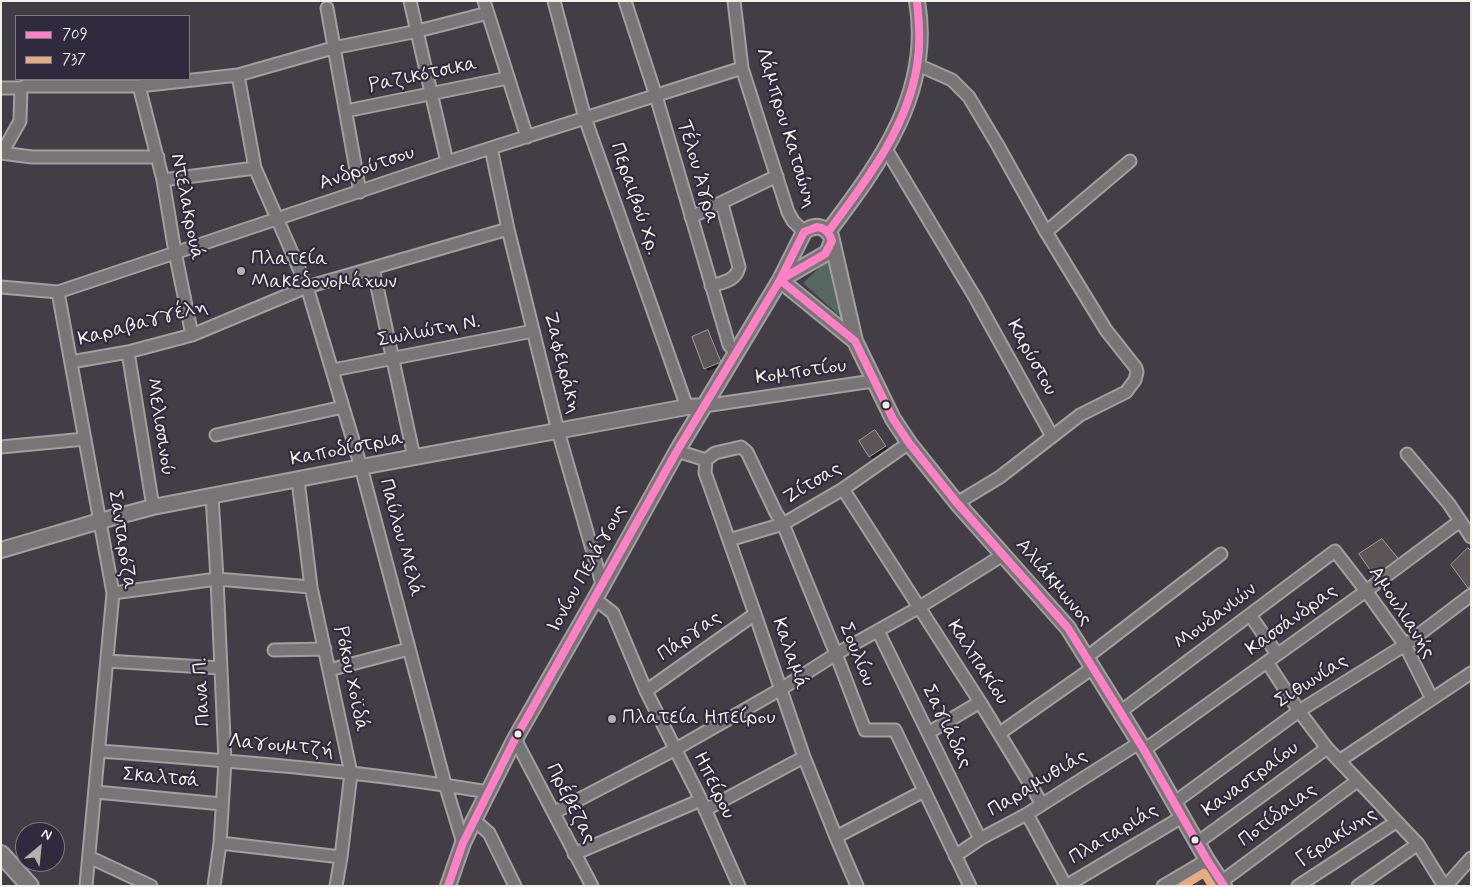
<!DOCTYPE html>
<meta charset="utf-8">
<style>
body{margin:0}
#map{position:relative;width:1472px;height:887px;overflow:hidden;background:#433e45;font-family:Mynerve,sans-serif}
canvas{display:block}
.frame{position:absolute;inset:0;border:2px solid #f4f1e8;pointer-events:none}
.legend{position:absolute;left:15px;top:15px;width:175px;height:65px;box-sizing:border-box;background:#2f2a3d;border:1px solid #7e7a81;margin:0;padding:6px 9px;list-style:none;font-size:15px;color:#f4f1e8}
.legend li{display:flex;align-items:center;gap:10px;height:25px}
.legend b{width:25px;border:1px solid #7e7a81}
.north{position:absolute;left:15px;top:822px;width:50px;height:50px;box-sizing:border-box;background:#2f2a3d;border:1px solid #7e7a81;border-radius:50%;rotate:28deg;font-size:14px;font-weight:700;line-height:20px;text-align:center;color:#f4f1e8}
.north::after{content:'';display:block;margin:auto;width:18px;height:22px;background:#b6b2af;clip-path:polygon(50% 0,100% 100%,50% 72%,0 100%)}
</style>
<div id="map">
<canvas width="1472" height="887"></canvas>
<div class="frame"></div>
<ul class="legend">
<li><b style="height:6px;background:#ff80c5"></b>709</li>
<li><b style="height:6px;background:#e5ac83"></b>737</li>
</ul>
<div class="north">N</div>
</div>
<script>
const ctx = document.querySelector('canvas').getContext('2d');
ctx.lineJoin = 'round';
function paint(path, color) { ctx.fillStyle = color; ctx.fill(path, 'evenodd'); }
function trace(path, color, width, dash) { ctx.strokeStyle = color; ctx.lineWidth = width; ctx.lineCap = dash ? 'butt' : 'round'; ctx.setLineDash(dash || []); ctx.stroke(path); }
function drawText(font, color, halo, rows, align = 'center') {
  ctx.font = font + ' Mynerve,sans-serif'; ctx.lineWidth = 4.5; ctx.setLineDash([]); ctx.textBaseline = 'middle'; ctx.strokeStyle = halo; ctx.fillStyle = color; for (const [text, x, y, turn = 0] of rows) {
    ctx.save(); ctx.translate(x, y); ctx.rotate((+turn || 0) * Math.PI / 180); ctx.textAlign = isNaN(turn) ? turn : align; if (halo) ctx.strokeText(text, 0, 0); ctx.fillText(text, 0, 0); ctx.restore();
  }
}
paint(new Path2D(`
 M830 258 837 284 843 319 803 283Z`), '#576762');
paint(new Path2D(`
 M708 332 711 335 723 365 708 371 705 368Z
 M878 435 888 449 873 459 870 456Z`), '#0007');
const building = new Path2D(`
 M708 330 721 362 704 369 692 337Z
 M875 430 886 446 869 457 859 441Z
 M1382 539 1402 563 1375 577 1359 554Z
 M1468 548 1471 551V586L1468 588 1451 565Z`);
paint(building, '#5b5558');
trace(building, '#a29fa1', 1);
const minor = new Path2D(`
 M410 1 447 162
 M484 1 527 137
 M554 1 585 118 687 407
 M625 1 656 96 729 345 735 352
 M734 1 742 68 788 212 793 221 804 232
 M327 8 360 192
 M918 65 952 80 969 97 997 144 1046 232 1106 330 1136 368 1137 372 1135 380 1126 392 1080 415 1000 477 957 503
 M238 75 255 168 307 287 361 467 445 784 463 843
 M139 86 163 180 175 252 192 335
 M1 88H21L25 86H139L238 75 333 48 418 31 488 13
 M346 111 508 78
 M491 148 508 229 558 431 602 584
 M886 149 976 299 1052 436
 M1 153 32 157H158
 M2 153 20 121 21 88
 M163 180 255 168
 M691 217 777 176
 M1046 232 1130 161
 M373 268 414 457
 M711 286C723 282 736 281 739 267L722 204
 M1 287 58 292 447 162 742 68
 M58 292 113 593 86 886
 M128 352 153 507
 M71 362 128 352 192 335 307 287 508 229
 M333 370 533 331
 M704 406 873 381
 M216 435 343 407
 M1 447 85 439
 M677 451 706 460 705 473 713 495 755 614 804 757 836 837 857 886
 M1407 454 1449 504 1471 537
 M706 460 715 453 741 447 747 452 776 513 783 524 836 654 865 730H895L970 886
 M298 480 311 587 351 773 341 857 336 886
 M843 489 980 702 1042 804
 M212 496 217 579 225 761 220 843 214 886
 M729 540 783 524 843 489 909 443
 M113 593 217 579 311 587
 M595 599 613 613 646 691 701 800 739 886
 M1250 615 1277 654
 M878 631 980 839
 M274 650 325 649
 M1087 657 1221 554
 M107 661 221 668
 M1267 662 1299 711 1327 748 1418 844 1444 886
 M329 670 409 649
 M646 691 755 614
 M1120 712 1335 551 1366 591 1405 645 1432 699
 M928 733 980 702
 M1000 733 1094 667
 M515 739 592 886
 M1144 750 1366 591 1460 521
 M100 751C229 761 359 770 488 792
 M1339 761 1471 673
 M96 792 222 804
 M1175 802 1299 711 1405 645 1471 595
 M705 810 804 757
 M555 812 674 750 781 689 836 654 918 608 1003 555
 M1027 814 1066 886
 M474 820 489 833 515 886
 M836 837 924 791
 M220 843 341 857
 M1197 843 1327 748
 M574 854 701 800
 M955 856 980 839 1027 814 1139 743
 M89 857 151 886
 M1221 882 1357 781
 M1066 886 1182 817
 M1163 886 1207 860
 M1298 886 1396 822
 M1358 886 1418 844
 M1446 886 1471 858`);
const tertiary = new Path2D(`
 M828 232C880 163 933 92 917 1
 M780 280 855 341
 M780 280 825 254 828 251 832 241
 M1 550 100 521 153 507 361 467 687 407 704 406
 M448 886 463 843 474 820 515 739 595 599 677 451 780 280 804 232C814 224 824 225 831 236L855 341 893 419 909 443 957 503 1068 628 1144 750 1207 860 1224 886`);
const secondary = new Path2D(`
 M1 854 30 886`);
trace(minor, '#a29fa1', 15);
trace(tertiary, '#a29fa1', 18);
trace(secondary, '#a29fa1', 20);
trace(minor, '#787576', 11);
trace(tertiary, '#787576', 14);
trace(secondary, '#787576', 16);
trace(new Path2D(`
 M817 227C826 228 829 233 832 241L825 254 780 280 804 232Z
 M828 232C865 182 907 129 917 66 921 44 919 23 917 1
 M780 280 855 341 893 419 909 443 957 503 1068 628 1144 750 1207 860 1224 886
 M448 886 463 843 515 739 677 451 780 280`), '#ff80c5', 8);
trace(new Path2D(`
 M1183 886 1204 873 1212 886`), '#e5ac83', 8);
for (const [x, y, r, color] of [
 [241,271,5,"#b6b2af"],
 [886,405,4.5,"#f4f1e8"],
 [612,719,5,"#b6b2af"],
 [518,734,4.5,"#f4f1e8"],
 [1195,840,4.5,"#f4f1e8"]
]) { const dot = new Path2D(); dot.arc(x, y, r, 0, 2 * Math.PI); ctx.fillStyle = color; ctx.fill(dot); trace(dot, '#2f2a3d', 2); }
drawText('20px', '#f4f1e8', '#2f2a3d', [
 ["Ραζικότσικα",423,76,-12],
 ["Λάμπρου Κατσώνη",785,128,73],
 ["Ανδρούτσου",367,169,-19],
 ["Τέλου Άγρα",697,172,74],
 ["Περαιβού Χρ.",634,199,71],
 ["Ντελακρουά",186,207,79],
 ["Καραβαγγέλη",143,324,-15],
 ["Σωλιώτη Ν.",429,332,-11],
 ["Καρύστου",1031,358,61],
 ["Ζαφειράκη",561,363,76],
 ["Κομποτίου",801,373,-8],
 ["Μελισσινού",159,427,81],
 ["Καποδίστρια",347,450,-11],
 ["Ζίτσας",813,484,-31],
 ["Παύλου Μελά",400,538,75],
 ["Σανταρόζα",121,540,81],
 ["Ιονίου Πελάγους",588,569,-61],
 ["Αλιάκμωνος",1053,583,50],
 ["Αμουλιανής",1401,613,57],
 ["Μουδανιών",1216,617,-37],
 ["Κασσάνδρας",1292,621,-36],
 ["Πάργας",690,637,-35],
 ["Καλαμά",789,654,71],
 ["Σουλίου",856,655,68],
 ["Καλπακίου",977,663,57],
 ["Ρόκου Χοϊδά",350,679,78],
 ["Σιθωνίας",1312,682,-33],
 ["Πανα Π.",203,692,-93],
 ["Σαγιάδας",946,727,64],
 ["Λαγουμτζή",281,747,5],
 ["Σκαλτσά",161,779,5],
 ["Καναστραίου",1251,780,-36],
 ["Παραμυθιάς",1038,784,-31],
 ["Ηπείρου",713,786,64],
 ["Πρέβεζας",570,804,63],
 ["Ποτίδαιας",1278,816,-37],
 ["Πλαταριάς",1114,835,-31],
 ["Γερακίνης",1337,838,-33]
]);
drawText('20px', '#f4f1e8', '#2f2a3d', [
 ["Πλατεία",251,260],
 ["Μακεδονομάχων",251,283],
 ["Πλατεία Ηπείρου",622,719]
], 'left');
</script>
